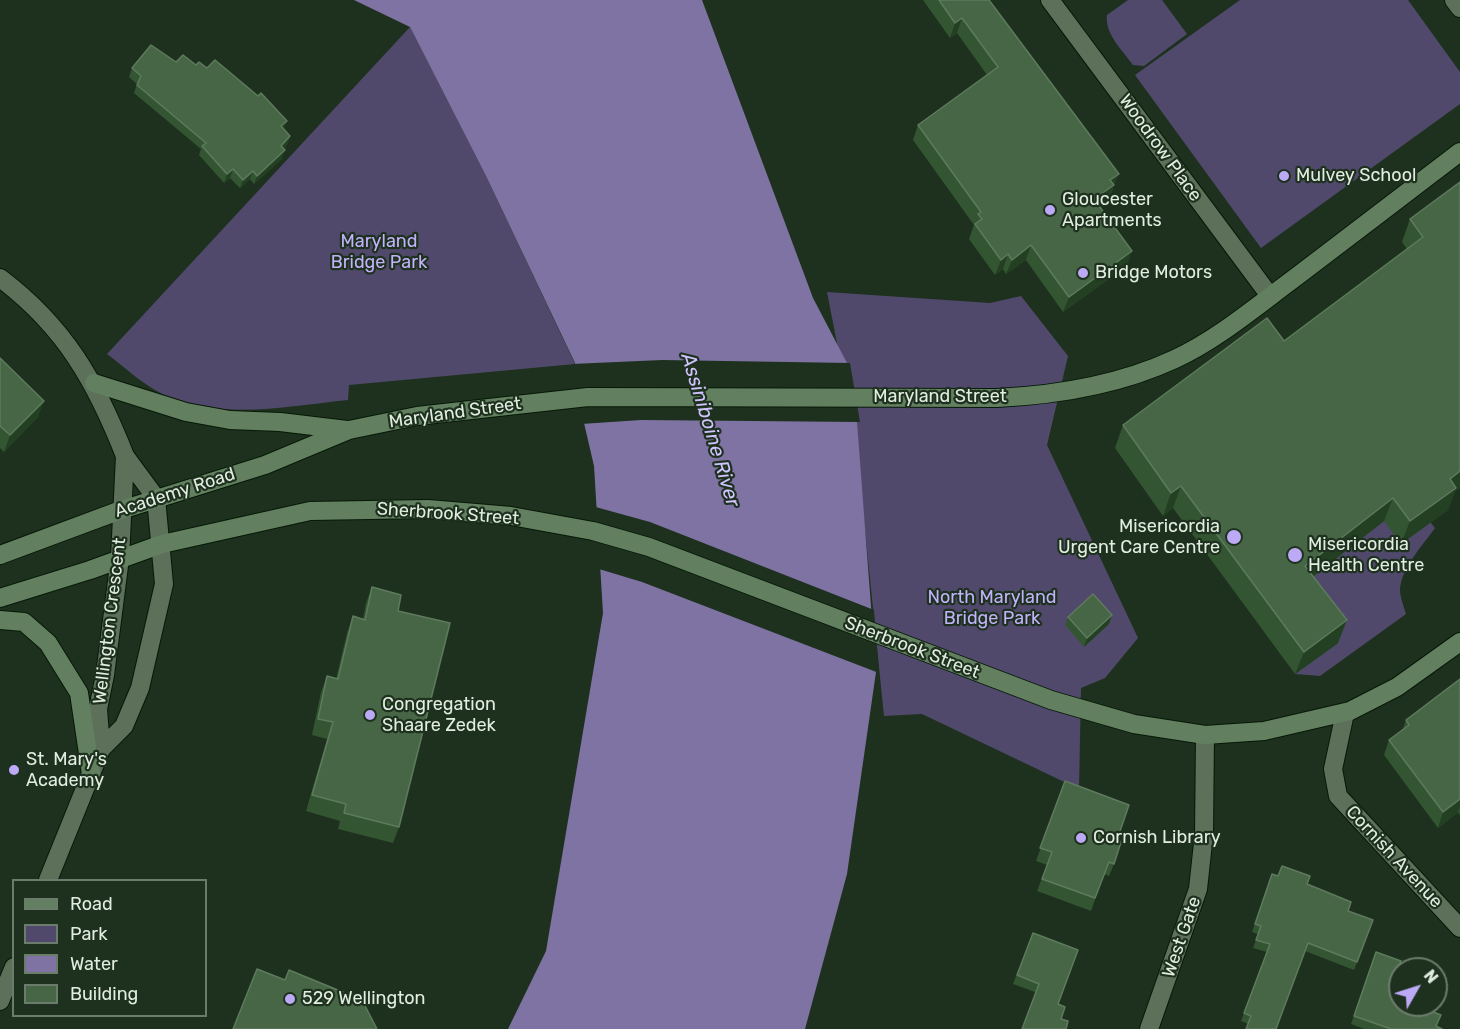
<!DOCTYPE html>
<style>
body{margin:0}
#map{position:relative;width:1460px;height:1029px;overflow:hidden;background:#1e311e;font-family:Rubik,sans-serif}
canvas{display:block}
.legend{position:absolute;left:12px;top:879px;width:195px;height:138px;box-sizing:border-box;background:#1e311e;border:2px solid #6c7c6c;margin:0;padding:8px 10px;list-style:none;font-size:18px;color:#e1ede0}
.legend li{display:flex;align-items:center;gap:12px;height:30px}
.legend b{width:30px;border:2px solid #6c7c6c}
.north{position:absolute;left:1388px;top:957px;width:60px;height:60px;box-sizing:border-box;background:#1e311e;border:2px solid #6c7c6c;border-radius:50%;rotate:51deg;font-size:16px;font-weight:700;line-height:24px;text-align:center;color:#e1ede0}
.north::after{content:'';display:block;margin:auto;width:21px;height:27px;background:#bcaaf6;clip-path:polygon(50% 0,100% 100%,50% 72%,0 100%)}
</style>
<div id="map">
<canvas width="1460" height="1029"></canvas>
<ul class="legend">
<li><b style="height:8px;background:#628060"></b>Road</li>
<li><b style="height:16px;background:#51496c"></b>Park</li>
<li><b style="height:16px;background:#7e73a3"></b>Water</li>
<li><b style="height:16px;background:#466645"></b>Building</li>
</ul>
<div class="north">N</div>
</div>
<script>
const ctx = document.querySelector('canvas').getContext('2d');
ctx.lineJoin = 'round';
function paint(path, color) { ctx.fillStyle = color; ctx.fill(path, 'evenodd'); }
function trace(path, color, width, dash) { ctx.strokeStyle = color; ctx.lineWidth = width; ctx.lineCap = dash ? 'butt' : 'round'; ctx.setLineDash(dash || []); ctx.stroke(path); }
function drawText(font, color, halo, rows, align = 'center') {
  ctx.font = font + ' Rubik,sans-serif'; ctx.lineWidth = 4.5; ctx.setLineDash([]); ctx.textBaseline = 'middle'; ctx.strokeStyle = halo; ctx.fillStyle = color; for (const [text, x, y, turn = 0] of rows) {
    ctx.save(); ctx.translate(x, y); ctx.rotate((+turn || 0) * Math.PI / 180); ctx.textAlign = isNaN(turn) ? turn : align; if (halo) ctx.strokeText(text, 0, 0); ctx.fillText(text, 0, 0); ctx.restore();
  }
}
paint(new Path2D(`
 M1128 0H1162L1187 34 1144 66 1133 65C1123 51 1104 33 1107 15Z
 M1240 0H1408L1460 72V104L1261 248 1135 75Z
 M410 27 486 176 575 364 349 385 348 400C287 406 212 423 155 390 138 380 123 366 107 354Z
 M827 292 990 303 1021 296 1068 356 1047 445 1138 638 1105 678 1081 688 1079 789 922 714 884 716 856 441Z
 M1400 508 1431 523 1435 528C1423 545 1401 568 1400 590 1400 597 1404 607 1406 614L1320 676 1295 674 1338 643 1297 589Z`), '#51496c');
paint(new Path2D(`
 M354 0H702L813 298 847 363 857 422 876 672 847 874 805 1029H508L546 951 603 613 594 466 584 423 575 363 486 176 410 27Z`), '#7e73a3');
paint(new Path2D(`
 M662 360 850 363 860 422 641 420 581 424 572 364Z
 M592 506 650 522 874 610 879 673 642 582 599 569Z`), '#1e311e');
const minor = new Path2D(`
 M1050 0 1270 296
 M1454 0 1460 8
 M0 278C65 327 96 382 125 456
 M1345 713 1333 769 1338 796 1460 928
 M1149 1029 1198 889 1204 834 1205 735`);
const tertiary = new Path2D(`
 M101 749 98 709 105 675 120 558 125 456
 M48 880 101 749 124 726 140 688 164 584 156 498 125 456
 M0 1001 14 967`);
const secondary = new Path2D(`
 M94 383 186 412 230 420 280 422 347 430
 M0 555 121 510 265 465 349 430 417 416 588 397 997 398C1058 395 1119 385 1175 359 1218 339 1258 305 1296 277 1351 235 1405 194 1460 152
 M0 598 90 570 162 544 310 511 428 509 511 516 593 531 649 547 1051 700 1134 724 1205 735 1264 731 1350 711 1397 687 1460 642
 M0 620 24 622 48 643 79 693 91 774`);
trace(minor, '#071807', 20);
trace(tertiary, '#071807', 20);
trace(secondary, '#071807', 20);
trace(minor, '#5c705a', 18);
trace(tertiary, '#5c705a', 18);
trace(secondary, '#628060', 18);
paint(new Path2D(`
 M923 0H989L1113 189 1108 199 1100 206 1127 266 1063 312 1026 260 1006 274 1003 269 995 275 969 239 974 225 913 140 918 125 987 75 957 33 950 38Z
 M176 62 196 65 284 129 290 136 287 145 283 149 282 159 254 184 250 179 240 188 230 178 224 183 199 155 201 149 134 93 137 84 129 77 132 68Z
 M1460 182V488L1455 491 1448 510 1401 544 1384 521 1313 577 1338 643 1295 674 1173 508 1163 516 1115 448 1123 425 1284 341 1407 249 1402 242 1410 219Z
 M0 358 38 417 4 452 0 448Z
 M372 587 398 611 399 827 393 843 338 829 340 821 306 811 327 739 312 735 321 692 327 676 336 679 347 633 353 616 363 619 366 603Z
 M1068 617 1109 624 1084 647 1065 625Z
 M1460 679V815L1458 812 1438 828 1384 755 1389 740 1402 731 1406 720Z
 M1065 781 1117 840 1114 864 1109 876 1104 874 1091 911 1037 891 1047 865 1036 861Z
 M1272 874 1307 884 1348 911 1373 920 1354 970 1305 951 1248 1024 1241 1021 1267 952 1253 948 1258 934 1252 932Z
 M1033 933 1058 1004 1061 1019 1066 1029 1035 992 1013 984Z
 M1376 952 1397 972 1400 1005 1436 1027 1442 1029H1364L1351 1024Z`), '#335532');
paint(new Path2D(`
 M962 18 957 33 950 38 955 23Z
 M287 121 284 129 281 126Z
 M290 136 287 145 278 155 281 146Z
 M285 150 282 159 254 184 257 176Z
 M233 169 230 178 224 183 227 174Z
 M253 171 250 179 240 188 243 180Z
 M1119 174 1108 199 1089 214 1094 199 1110 180Z
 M1031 245 1026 260 1006 274 1012 260Z
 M1132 251 1127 266 1063 312 1069 297Z
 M1008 254 1003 269 995 275 1001 260Z
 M44 401 38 417 4 452 10 435Z
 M1460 471V488L1455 491 1448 510 1401 544 1410 521 1450 479Z
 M1181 486 1173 508 1163 516 1171 493Z
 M1393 498 1384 521 1297 589 1305 566Z
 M1112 615 1109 624 1084 647 1087 638Z
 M1347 620 1338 643 1295 674 1304 652Z
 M1460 799V807L1458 812 1438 828 1443 812Z`), '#234022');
const building = new Path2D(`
 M939 0H989L1119 174 1110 180 1114 185 1094 199 1132 251 1069 297 1031 245 1012 260 1008 254 1001 260 975 224 982 219 978 214 981 212 918 125 998 67 962 18 955 23Z
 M151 45 176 62 183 55 196 65 199 62 207 68 215 60 258 96 261 93 287 121 281 126 290 136 281 146 285 150 257 176 253 171 243 180 233 169 227 174 202 146 206 143 137 85 141 76 132 68Z
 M1460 182V471L1450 479 1456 488 1410 521 1393 498 1305 566 1347 620 1304 652 1181 486 1171 493 1123 425 1267 318 1284 341 1423 237 1410 219Z
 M0 358 44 401 10 435 0 426Z
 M372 587 401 595 398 611 450 623 399 827 344 813 346 804 312 795 333 722 318 719 327 676 338 679 353 616 365 620Z
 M1093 594 1112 615 1087 638 1068 617Z
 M1460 679V799L1443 812 1389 740 1409 725 1406 720Z
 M1065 781 1129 805 1117 840 1121 842 1114 864 1109 862 1095 898 1042 879 1052 852 1040 848Z
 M1282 866 1310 876 1307 884 1351 902 1348 911 1373 920 1357 962 1308 943 1276 1029H1246L1251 1016 1244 1013 1270 944 1256 940 1261 926 1255 924 1272 874 1278 876Z
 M1033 933 1078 950 1058 1004 1065 1007 1061 1019 1068 1021 1066 1029H1022L1039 984 1017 975Z
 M1376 952 1401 961 1397 972 1400 973V1005H1415L1441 1015 1436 1026 1442 1029H1391L1354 1016Z
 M257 969 285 980 289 970 362 1000 377 1029H233Z`);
paint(building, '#466645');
trace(building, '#5e7b5d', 1.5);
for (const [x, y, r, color] of [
 [1284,176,6,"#bcaaf6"],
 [1050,210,6,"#bcaaf6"],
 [1083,273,6,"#bcaaf6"],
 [1234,537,8,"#bcaaf6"],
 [1295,555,8,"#bcaaf6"],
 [370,715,6,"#bcaaf6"],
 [14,770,6,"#bcaaf6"],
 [1081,838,6,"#bcaaf6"],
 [290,999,6,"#bcaaf6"]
]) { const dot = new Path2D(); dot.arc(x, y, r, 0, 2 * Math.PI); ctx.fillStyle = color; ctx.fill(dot); trace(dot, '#1e311e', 2); }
drawText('18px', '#e1ede0', '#1e311e', [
 ["Woodrow Place",1160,148,54],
 ["Maryland Street",940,397],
 ["Maryland Street",455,413,-8],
 ["Academy Road",175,493,-18],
 ["Sherbrook Street",448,514,4],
 ["Wellington Crescent",110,621,-83],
 ["Sherbrook Street",912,648,21],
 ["Cornish Avenue",1394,857,47],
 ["West Gate",1182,937,-71]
]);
drawText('18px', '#e1ede0', '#1e311e', [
 ["Mulvey School",1296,176],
 ["Gloucester",1062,200],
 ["Apartments",1062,221],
 ["Bridge Motors",1095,273],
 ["Misericordia",1220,527,"right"],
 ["Urgent Care Centre",1220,548,"right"],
 ["Misericordia",1308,545],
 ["Health Centre",1308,566],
 ["Congregation",382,705],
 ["Shaare Zedek",382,726],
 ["St. Mary's",26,760],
 ["Academy",26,781],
 ["Cornish Library",1093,838],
 ["529 Wellington",302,999]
], 'left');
drawText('18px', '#c2b1fb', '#1e311e', [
 ["Maryland",379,242],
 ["Bridge Park",379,263],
 ["North Maryland",992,598],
 ["Bridge Park",992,619]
]);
drawText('italic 20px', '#d0c3ff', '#1e311e', [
 ["Assiniboine River",710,430,73]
]);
</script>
